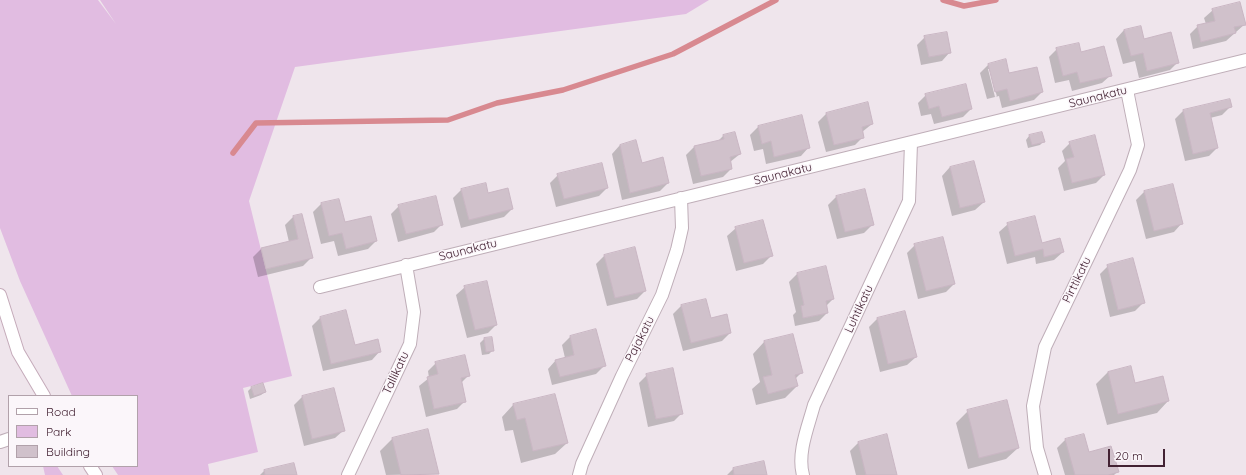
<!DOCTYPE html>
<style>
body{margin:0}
#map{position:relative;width:1246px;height:475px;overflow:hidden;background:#efe5ec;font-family:Quicksand,sans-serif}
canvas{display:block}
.legend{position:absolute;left:8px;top:395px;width:130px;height:72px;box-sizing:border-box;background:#fbf6fa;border:1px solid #b1a1aa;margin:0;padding:5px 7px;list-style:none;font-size:12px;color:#432233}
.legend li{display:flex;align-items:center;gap:8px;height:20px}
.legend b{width:20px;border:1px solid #b1a1aa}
.scale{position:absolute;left:1108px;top:449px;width:57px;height:18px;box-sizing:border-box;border:2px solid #432233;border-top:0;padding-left:5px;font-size:12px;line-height:14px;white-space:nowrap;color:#432233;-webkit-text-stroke:3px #fbf6fa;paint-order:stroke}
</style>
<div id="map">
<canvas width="1246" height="475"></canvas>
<ul class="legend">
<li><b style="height:5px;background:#fff"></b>Road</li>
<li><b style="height:11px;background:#e1bce1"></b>Park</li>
<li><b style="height:11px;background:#d0c1cb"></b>Building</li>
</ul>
<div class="scale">20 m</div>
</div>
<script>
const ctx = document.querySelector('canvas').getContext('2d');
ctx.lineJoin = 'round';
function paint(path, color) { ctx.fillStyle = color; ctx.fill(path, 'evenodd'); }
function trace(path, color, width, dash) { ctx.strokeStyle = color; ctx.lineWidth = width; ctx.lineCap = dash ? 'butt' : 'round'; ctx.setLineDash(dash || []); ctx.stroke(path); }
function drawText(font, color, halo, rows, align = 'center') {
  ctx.font = font + ' Quicksand,sans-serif'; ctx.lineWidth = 3; ctx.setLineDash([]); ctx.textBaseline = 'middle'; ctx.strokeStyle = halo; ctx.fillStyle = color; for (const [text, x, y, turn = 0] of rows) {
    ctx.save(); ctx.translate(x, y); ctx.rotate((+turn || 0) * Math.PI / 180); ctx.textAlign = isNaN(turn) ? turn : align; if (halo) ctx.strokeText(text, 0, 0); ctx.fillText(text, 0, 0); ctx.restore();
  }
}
paint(new Path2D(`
 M0 0H98L116 24 100 0H709L686 14 295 67 249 201 292 376 243 388 258 452 208 464 210 475H118L112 466H137V396H72L20 281 0 228Z
 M43 466H57L63 475H45Z`), '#e1bce1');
paint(new Path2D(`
 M1213 10 1245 24 1226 41 1193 49 1190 34 1198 26 1206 24 1204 18Z
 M1124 30 1143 40 1178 62 1170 70 1139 78 1135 61 1123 64 1116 39Z
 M925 37 950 52 942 61 921 65 917 45Z
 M1057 49 1080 53 1111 75 1102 83 1072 91 1069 80 1055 83 1049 57Z
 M1005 61 1008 75 1042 92 1034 100 1002 108 999 96 987 99 980 73 988 65ZM988 69H990L997 97H995Z
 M926 95 971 109 963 117 934 124 931 114 921 116 918 103Z
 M1229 100 1230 107 1222 115 1210 118 1217 148 1209 156 1185 161 1175 119 1183 111Z
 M826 114 872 124 862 132 863 137 855 145 826 152 818 122Z
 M801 117 809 147 801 156 766 164 763 149 754 151 750 135 758 127Z
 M723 136 740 154 730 162 731 169 723 177 693 184 686 155 694 147 718 141Z
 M1029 136 1044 141 1040 145 1028 148 1026 140Z
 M1070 143 1104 175 1096 183 1064 191 1058 168 1065 161 1062 151Z
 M620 145 641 164 668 183 660 191 622 200 612 154Z
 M950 167 984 202 975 210 952 216 942 176Z
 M558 175 607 188 599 196 556 207 550 183Z
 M461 190 488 194 512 209 504 217 461 228 453 198Z
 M1144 192 1182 223 1174 232 1146 239 1136 200Z
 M836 197 873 224 864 233 837 239 828 205Z
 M321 204 344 223 376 241 368 249 338 256 334 241 321 244 313 212Z
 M399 206 442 224 434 232 398 242 391 214Z
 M301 215 311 258 303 266 258 277 253 257 261 249 289 242 285 225 293 217Z
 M1008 224 1041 244 1063 252 1054 260 1036 264 1035 257 1007 264 999 232Z
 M736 228 771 256 763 264 736 271 727 236Z
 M915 245 954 284 946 292 918 299 907 253Z
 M604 256 645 291 637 299 607 306 596 264Z
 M1108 266 1143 303 1135 311 1110 317 1100 274Z
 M797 274 833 299 826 306 827 313 819 321 795 326 793 315 796 312 789 282Z
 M465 287 496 325 488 333 467 338 456 295Z
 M681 306 710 319 730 333 722 341 683 351 673 314Z
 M346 312 354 346 380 351 372 360 323 371 312 326 320 318Z
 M877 319 916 357 907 365 880 372 869 327Z
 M596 331 604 366 596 374 552 385 548 369 556 360 565 358 562 345 570 337Z
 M484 339 493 350 489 354 482 355 480 343Z
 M764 342 802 372 795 379 797 386 785 398 756 405 752 389 760 382 753 354Z
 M436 363 469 375 461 383 465 401 457 409 426 417 419 386 429 378 428 371Z
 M1130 367 1134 384 1168 401 1157 413 1107 425 1096 384 1108 372Z
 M647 375 682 413 674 421 648 427 639 383Z
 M251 388 265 392 261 395 250 399 248 391Z
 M333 389 344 430 335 438 304 446 294 405 302 397Z
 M513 405 559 410 567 443 555 454 521 463 513 430 505 431 502 417Z
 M968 411 1018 448 1006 459 968 469 956 423Z
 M427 430 438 474 386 475 380 451 392 439Z
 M1065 440 1088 453 1117 472 1114 475H1065L1057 448Z
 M858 443 896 475H856L850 451Z
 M763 463 766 475H727L733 469Z
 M293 464 296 475H260L264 471Z`), '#0003');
trace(new Path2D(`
 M943 0 964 6 996 0
 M233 153 256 123 448 120 497 103 563 90 673 54 776 0`), '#d88990', 5.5);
const building = new Path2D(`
 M1240 2 1246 25 1234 27 1236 33 1201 42 1197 25 1215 21 1212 9Z
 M1141 26 1144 39 1171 32 1179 63 1147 71 1143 53 1131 56 1124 30Z
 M947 32 951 53 929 57 924 36Z
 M1079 43 1081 52 1104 46 1112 76 1080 83 1077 72 1063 76 1056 48Z
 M1006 59 1009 73 1037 67 1043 92 1010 101 1007 89 995 92 988 64Z
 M966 84 972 109 942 117 939 106 929 109 925 94Z
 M1230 99 1232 107 1210 113 1218 148 1193 154 1183 110Z
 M868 102 873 124 862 127 864 138 834 145 826 113Z
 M802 115 810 148 774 157 771 141 762 144 758 126Z
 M735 132 741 154 730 157 732 169 701 176 694 146 724 139 723 135Z
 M1042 132 1045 142 1032 145 1029 135Z
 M1095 135 1105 175 1072 183 1066 159 1074 157 1069 142Z
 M636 140 642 163 663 157 669 183 630 193 620 145Z
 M974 161 985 202 960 208 950 167Z
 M602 163 608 188 564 199 557 174Z
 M486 183 488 193 508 188 513 209 469 220 461 189Z
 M1173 184 1183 224 1154 231 1144 191Z
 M865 189 874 225 845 232 836 196Z
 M436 196 443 225 406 234 398 205Z
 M339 199 345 222 371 216 377 241 346 249 342 233 329 236 321 203Z
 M302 214 313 258 266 269 261 248 298 239 293 216Z
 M1035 216 1042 243 1060 238 1064 252 1044 257 1043 249 1015 256 1007 223Z
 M763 220 773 256 744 263 735 227Z
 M943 237 955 284 926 291 914 244Z
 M635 247 646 291 615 298 604 255Z
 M1133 258 1145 303 1118 310 1107 265Z
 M826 266 834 299 826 301 828 313 803 318 801 306 804 305 797 273Z
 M487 281 497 325 475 330 464 286Z
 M706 299 711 318 727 314 731 333 691 343 681 305Z
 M346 310 355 345 378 339 381 352 331 364 320 317Z
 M905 311 917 357 888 364 877 318Z
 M596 329 606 366 560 377 555 360 574 355 570 336Z
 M793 334 803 373 795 375 798 386 768 394 763 377 772 375 764 341Z
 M492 337 494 351 486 352 484 338Z
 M465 355 470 376 461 378 466 402 434 409 427 377 438 374 435 362Z
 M1131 366 1135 383 1163 376 1169 401 1118 414 1108 372Z
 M673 368 683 414 656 419 646 374Z
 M263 383 266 392 254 396 251 387Z
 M334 388 345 431 312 439 302 396Z
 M555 394 568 443 533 451 525 418 517 420 513 404Z
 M1007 400 1019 448 979 458 967 410Z
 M428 429 439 474 401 475 392 438Z
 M887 434 897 475H866L858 442Z
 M1084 434 1089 452 1111 446 1119 472 1108 475H1075L1065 439Z
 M764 461 767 475H734L733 468Z
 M294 463 297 475H265L264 470Z`);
paint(building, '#d0c1cb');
trace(building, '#c9b6c3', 1);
const street = new Path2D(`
 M320 287 1246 60
 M0 442 9 439
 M348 475 410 344 414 312 406 265
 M579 475 582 464 622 376 662 295 677 250 682 228 681 198
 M803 475C797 453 808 427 814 405L909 201 911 143
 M1045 475 1037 448 1033 406 1045 347 1130 170 1138 145 1127 90`);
const secondary = new Path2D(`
 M0 295 18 352 44 396
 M90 466 96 475`);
trace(street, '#bfaeb8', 14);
trace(secondary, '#c5abba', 14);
trace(street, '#fff', 12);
trace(secondary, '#fff', 12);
drawText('12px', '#432233', '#fbf6fa', [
 ["Saunakatu",1098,97,-14],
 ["Saunakatu",783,174,-14],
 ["Saunakatu",468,250,-14],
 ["Pirttikatu",1077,280,-64],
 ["Luhtikatu",859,309,-65],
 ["Pajakatu",640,339,-63],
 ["Tallikatu",396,373,-65]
]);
</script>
